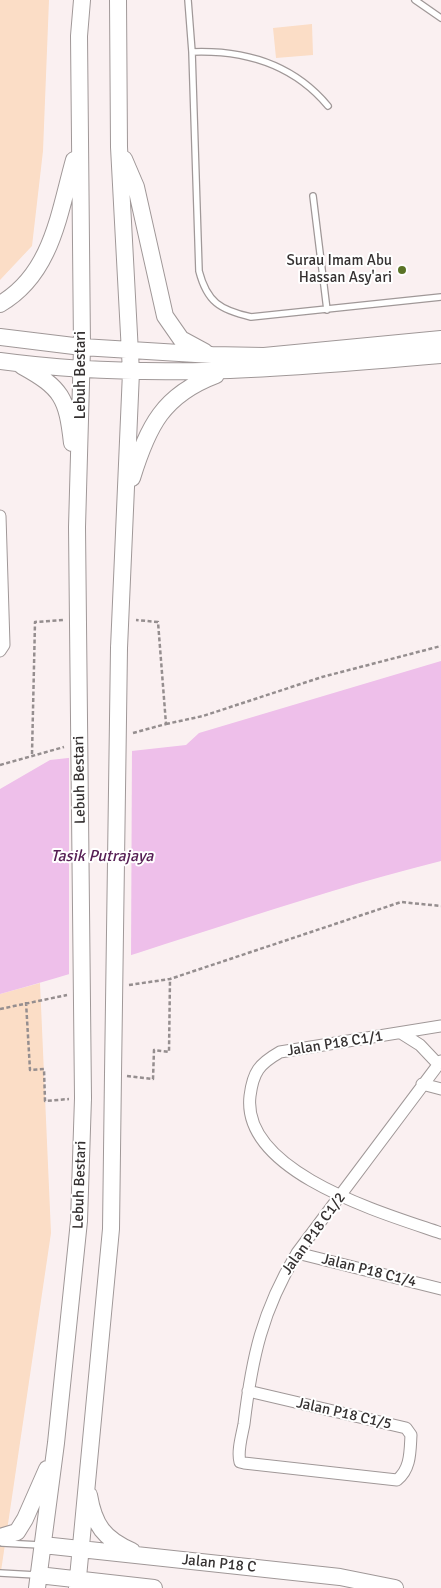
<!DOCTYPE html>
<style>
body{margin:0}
canvas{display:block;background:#faf0f1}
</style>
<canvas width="441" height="1588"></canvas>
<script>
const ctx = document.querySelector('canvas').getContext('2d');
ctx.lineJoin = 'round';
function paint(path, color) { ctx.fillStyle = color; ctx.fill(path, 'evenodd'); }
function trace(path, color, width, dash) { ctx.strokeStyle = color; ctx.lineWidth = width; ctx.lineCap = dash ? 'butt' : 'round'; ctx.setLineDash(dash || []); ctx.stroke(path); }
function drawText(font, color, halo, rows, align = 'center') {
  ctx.font = font + ' Signika,sans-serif'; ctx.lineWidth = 4; ctx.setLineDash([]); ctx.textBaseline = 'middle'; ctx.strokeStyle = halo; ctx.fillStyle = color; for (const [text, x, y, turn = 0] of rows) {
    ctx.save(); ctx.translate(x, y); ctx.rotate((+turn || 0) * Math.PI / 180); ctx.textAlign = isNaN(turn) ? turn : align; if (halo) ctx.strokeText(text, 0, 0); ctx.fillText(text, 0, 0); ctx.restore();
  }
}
paint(new Path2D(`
 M0 0H49L43 151 32 246 0 280Z
 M312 24 313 55 276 58 273 28Z
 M40 983 51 1233 0 1578V994Z`), '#fbddc6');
paint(new Path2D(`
 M441 661V861C292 898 148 954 0 994V789L50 760 186 745 199 733Z`), '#eebfea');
paint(new Path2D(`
 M132 749 131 957 69 977V756Z`), '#faf0f1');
const lane = new Path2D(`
 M188 0 192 52 199 271C207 302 220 310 251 317L441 297
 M415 0 441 18
 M192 52C246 50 293 64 328 106
 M313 196 327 310
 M2 1543 40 1545
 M0 1573 36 1575`);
const street = new Path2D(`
 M0 516 4 645 0 651
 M441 1026 280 1052C259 1064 253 1072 250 1096 241 1173 386 1214 441 1233
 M401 1033 420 1045 438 1064
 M422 1084 441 1089
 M297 1253 441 1289
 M248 1391 406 1428 411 1435C410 1451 411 1469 397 1480L244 1463 240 1462C237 1451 242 1435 244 1424 252 1357 262 1311 297 1253L441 1061`);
const secondary = new Path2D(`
 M118 0 119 147 131 372 119 648
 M124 159 136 187 165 316 181 339 205 352
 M0 304C52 274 59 213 74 160
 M0 337 82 347 212 355 264 356 441 339
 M0 361C147 381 294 368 441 355
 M22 366C62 388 67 398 72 443
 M132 478C148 426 163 395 216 375
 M78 624 77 527 82 347 79 36 82 0
 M89 1495C94 1525 104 1539 132 1551
 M0 1537 17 1532 25 1519 47 1469
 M43 1545 340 1577 395 1588
 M38 1575 154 1588
 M37 1588 56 1443 79 1221 83 1098
 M77 1588 111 1229 113 1074`);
trace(lane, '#a09898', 8);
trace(street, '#a09898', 13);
trace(secondary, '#a09898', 18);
trace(new Path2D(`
 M166 724 203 716 322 677 441 646
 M133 733 166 724 158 622 136 620
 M32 754 35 622 64 620
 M0 765 64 747
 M129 985 170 979 401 902 441 906
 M26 1002 30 1070 44 1069 45 1101 69 1099
 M0 1009 67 995
 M127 1076 153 1079 154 1050 169 1052 170 979`), '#958e8f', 2.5, [4, 2.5]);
trace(lane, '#fff', 5.5);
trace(street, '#fff', 11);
trace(secondary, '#fff', 16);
const secondaryBridge = new Path2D(`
 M78 624 83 1098
 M113 1074 119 648`);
trace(secondaryBridge, '#a09898', 18, []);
trace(secondaryBridge, '#fff', 16);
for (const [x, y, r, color] of [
 [402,270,5,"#5a7326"]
]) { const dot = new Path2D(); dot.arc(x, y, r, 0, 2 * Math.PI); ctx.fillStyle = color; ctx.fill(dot); trace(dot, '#fff', 2); }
drawText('15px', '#353131', '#fff', [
 ["Surau Imam Abu",392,261],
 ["Hassan Asy'ari",392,278]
], 'right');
drawText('15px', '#353131', '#fff', [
 ["Lebuh Bestari",81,375,-90],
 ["Lebuh Bestari",80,780,-91],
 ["Jalan P18 C1/1",335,1044,-9],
 ["Lebuh Bestari",80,1185,-88],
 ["Jalan P18 C1/2",314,1234,-54],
 ["Jalan P18 C1/4",369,1271,14],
 ["Jalan P18 C1/5",344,1414,13],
 ["Jalan P18 C",219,1564,6]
]);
drawText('italic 16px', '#572055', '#fff', [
 ["Tasik Putrajaya",102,857]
]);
</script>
